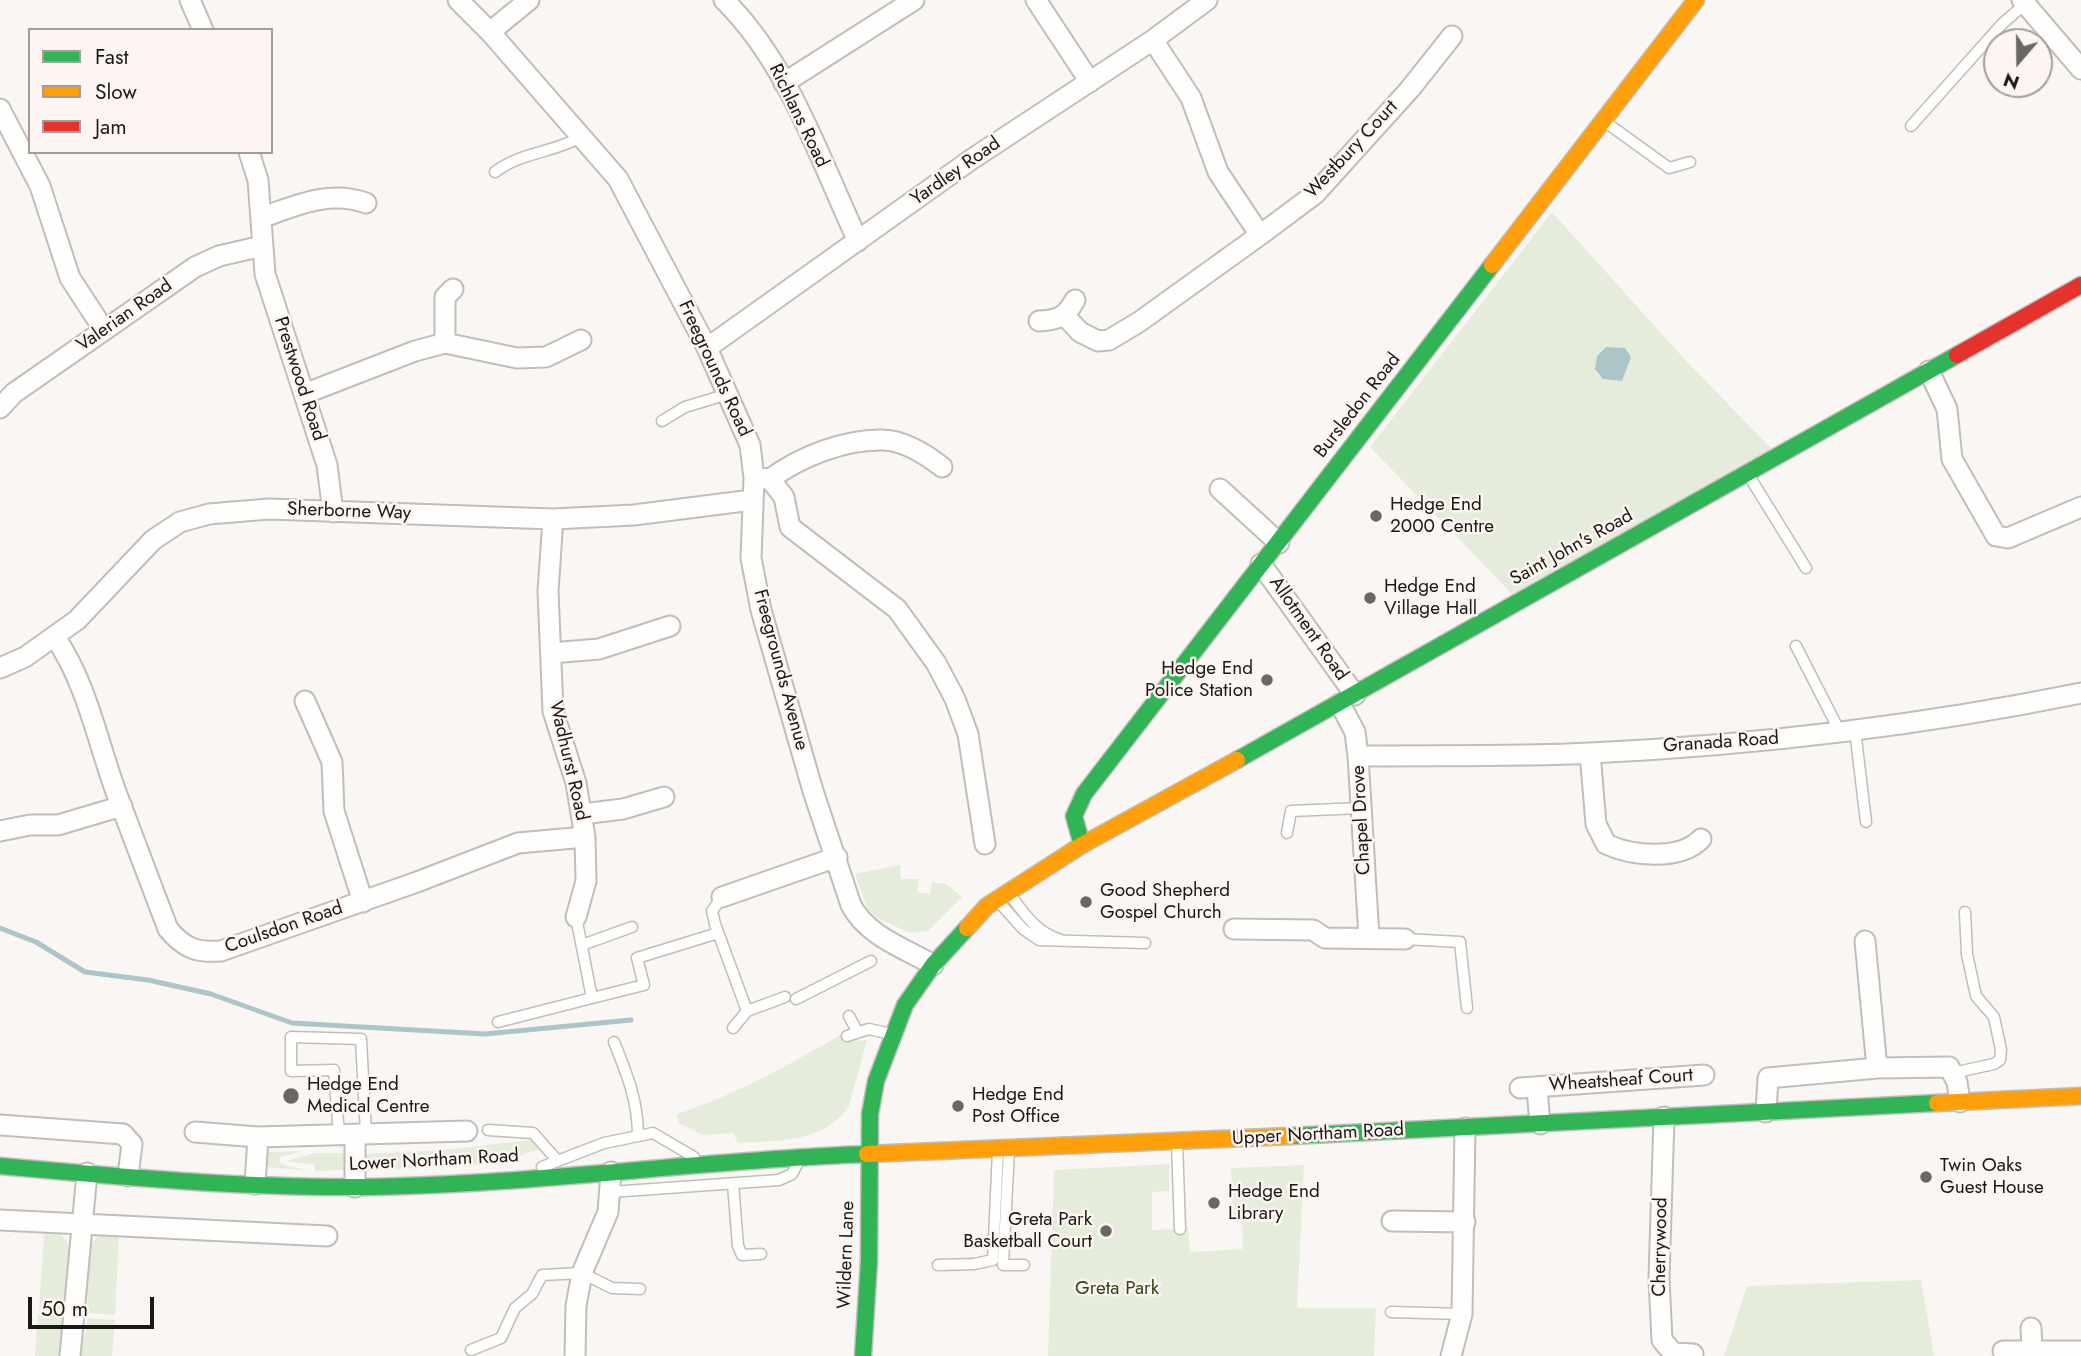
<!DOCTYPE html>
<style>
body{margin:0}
#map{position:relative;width:2081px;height:1356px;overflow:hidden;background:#faf6f4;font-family:Jost,sans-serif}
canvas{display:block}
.legend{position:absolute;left:28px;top:28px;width:245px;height:126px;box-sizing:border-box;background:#fdf5f1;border:2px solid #a39d9a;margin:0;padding:9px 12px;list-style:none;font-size:21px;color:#1b1817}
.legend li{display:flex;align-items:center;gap:14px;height:35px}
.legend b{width:35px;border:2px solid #a39d9a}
.north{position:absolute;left:1983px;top:28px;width:70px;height:70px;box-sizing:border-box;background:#fdf5f1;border:2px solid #a39d9a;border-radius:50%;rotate:200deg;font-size:19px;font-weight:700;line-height:28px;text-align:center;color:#1b1817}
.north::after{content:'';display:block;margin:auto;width:24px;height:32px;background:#696664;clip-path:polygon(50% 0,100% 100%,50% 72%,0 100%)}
.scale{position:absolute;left:28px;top:1297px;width:126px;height:32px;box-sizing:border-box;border:4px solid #1b1817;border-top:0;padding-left:9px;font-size:21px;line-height:24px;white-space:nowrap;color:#1b1817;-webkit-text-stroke:5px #fdf5f1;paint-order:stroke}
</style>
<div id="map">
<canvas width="2081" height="1356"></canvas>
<ul class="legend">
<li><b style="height:9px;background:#30b455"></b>Fast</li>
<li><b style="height:9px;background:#ff9f0a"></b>Slow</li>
<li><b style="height:9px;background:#e5322d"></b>Jam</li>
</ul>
<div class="north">N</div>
<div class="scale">50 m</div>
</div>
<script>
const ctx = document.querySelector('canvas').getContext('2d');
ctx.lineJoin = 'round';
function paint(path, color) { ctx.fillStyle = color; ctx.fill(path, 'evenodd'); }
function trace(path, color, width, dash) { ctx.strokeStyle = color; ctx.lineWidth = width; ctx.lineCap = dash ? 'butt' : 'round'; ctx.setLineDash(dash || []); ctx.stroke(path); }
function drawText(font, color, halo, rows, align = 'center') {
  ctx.font = font + ' Jost,sans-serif'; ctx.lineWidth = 5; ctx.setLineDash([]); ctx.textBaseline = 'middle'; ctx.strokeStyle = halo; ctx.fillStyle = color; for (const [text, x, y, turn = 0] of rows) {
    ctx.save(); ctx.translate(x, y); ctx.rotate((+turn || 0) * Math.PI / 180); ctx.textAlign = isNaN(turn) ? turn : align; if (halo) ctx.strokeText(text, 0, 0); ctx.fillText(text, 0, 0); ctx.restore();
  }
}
paint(new Path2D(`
 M1552 212 1687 362 1773 450 1512 594 1370 447Z
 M900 865 901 879H919L917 892 930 894 932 882 946 884 962 897 928 931 910 933 877 918 867 908 855 874Z
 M845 1032 851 1041 867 1040 849 1106C823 1144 779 1140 738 1143L733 1133 702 1135 679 1123 677 1114C740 1093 789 1065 845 1032Z
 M529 1140 535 1142 538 1150 492 1164 367 1171 363 1169 361 1154 445 1150Z
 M303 1151 280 1157V1164L310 1171 268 1167V1152Z
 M315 1153H345V1170L315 1171V1165L286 1161Z
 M1169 1164V1191L1152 1192V1230L1188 1228 1190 1252 1243 1249 1242 1222H1233L1231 1168 1304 1165 1297 1308H1376L1374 1356H1048L1054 1170Z
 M47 1229C79 1235 70 1267 68 1292L64 1296 63 1310 39 1309 44 1235H47Z
 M101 1235H119L115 1315 87 1313 88 1298 84 1293C86 1274 83 1245 101 1235Z
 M1921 1280 1934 1356H1724L1747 1286Z
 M38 1314 63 1316 62 1331 66 1335 64 1356H35Z
 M87 1318 115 1320 112 1356H80L81 1337 86 1333Z`), '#e6ecdc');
paint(new Path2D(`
 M1606 347 1625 348 1631 357 1622 381 1603 379 1595 369 1597 356Z`), '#abc5c8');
trace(new Path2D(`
 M0 928 36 942 85 972 148 980 211 994 292 1023 485 1034 631 1020`), '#abc5c8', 5);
const lane = new Path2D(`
 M1604 121 1669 168 1690 162
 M1911 126 2002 24 2025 4
 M495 172C521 152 553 153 581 137
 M662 421 685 407 728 394
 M1749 476 1806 568
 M1796 646 1840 732
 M1855 730 1866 822
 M1287 833 1291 811 1361 808
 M1008 892C1023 912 1036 933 1061 940
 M722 897 712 911 715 924 747 1011
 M997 900 1023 929 1039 940 1145 943
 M1405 939 1460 942 1467 1008
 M582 945 632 927
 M592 998 644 985 637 958 718 933
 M796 999 871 961
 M849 1016 857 1031
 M498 1022 592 998 576 917
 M733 1028 747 1011 785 997
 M847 1036 869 1029 891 1034
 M614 1042C627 1074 638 1101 638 1136
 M1952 1073 1994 1064 2000 1060 2001 1050 1994 1017 1976 996 1967 954 1965 912
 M488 1130 533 1133 557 1160
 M339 1135 334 1070 291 1071V1037L361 1039 366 1134
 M1177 1143 1180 1229
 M1009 1150 1003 1265H1024
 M542 1167 604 1143 653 1133 694 1157
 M733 1184 738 1246 742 1255 761 1254
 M611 1192 779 1180 792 1174 800 1159
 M938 1265 974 1264 993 1260 998 1151
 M1391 1312 1462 1314
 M471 1350 501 1338 515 1308 532 1294 542 1275 582 1273 612 1288 640 1289`);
const street = new Path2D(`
 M190 0 203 30
 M458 0 490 32 618 179 707 348 750 445 754 478 751 558 761 610 813 791 851 905C867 936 904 948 933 965
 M724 0C789 64 820 160 858 241
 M1036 0 1090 82
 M2022 0 2081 69
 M490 32 529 0
 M1153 40 1191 98 1218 172 1260 235
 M784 83 914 0
 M0 109 40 186 70 278 104 330
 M249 152 258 180 265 274 327 465 333 512
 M263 217C298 205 330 190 366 203
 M1065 316 1080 332 1098 341 1109 340 1139 322 1260 235 1315 194 1410 89 1452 36
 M1039 321C1058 320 1066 317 1075 300
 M445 343V297L453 289
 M707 348 972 159 1153 40 1207 0
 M1929 371 1947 409 1952 459 1996 536 2008 538 2081 507
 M304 394 415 351 445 343 517 358 546 357 581 340
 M0 408 14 393 195 267 219 256 262 246
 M754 478 770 479 784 497 790 527 897 609 936 663 955 699 968 734 985 844
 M770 479C800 457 844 439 883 440 903 440 927 455 942 467
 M1220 489 1279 543
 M553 519 548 591 553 711 576 783 585 837 586 881 576 917
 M1261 564 1355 695
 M55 637C87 684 97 740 116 792 133 838 151 883 168 929 184 948 196 953 221 951L417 882 518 843 585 837
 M551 653 599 649 670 626
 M0 668 25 657 77 620 153 540 180 522 209 514 269 509 553 519 634 515 752 500
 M305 701 332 762 334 811 363 902
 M1340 704 1355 732 1358 756 1369 938
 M1590 753 1596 824 1606 844C1631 856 1680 861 1701 839
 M1358 756C1436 755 1514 757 1591 753 1756 745 1919 726 2081 693
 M582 814 623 809 664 797
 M0 831 30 825H58L122 806
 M722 897 837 857
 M1234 929 1313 930 1325 938 1405 939
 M1865 941 1877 1068
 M1520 1088 1704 1075
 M1537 1088 1540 1124
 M1766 1112 1768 1078 1877 1068 1949 1067 1957 1082 1960 1102
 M1664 1117 1659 1279 1662 1340 1673 1353 1693 1354
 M0 1125 123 1134 132 1144 128 1176
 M195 1132 258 1137 467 1131
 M355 1135V1187
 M255 1184 258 1137
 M0 1220 327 1236
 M1392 1221 1465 1222
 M2031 1328 2032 1350
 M2003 1351H2081
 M70 1356 87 1173
 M575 1356 576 1306 582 1273 608 1212 611 1172
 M1451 1356 1462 1314 1465 1128`);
const fast = new Path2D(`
 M1237 760 1957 355
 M1082 845 1074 816 1084 794 1492 265
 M1291 1136 1937 1103
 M0 1166C121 1177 243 1188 365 1187 532 1185 699 1160 867 1154
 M863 1356 869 1261 870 1114 876 1081 905 1005 933 965 967 928`);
const slow = new Path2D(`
 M1492 265 1696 0
 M967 928 987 906 1082 845 1237 760
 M1937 1103 2081 1096
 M867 1154 1291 1136`);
const jam = new Path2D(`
 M1957 355 2081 285`);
trace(lane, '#c0bdbc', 13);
trace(street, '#c0bdbc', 23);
trace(fast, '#c0bdbc', 19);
trace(slow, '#c0bdbc', 19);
trace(jam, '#c0bdbc', 19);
trace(lane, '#fefefd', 10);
trace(street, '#fefefd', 19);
trace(fast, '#30b455', 16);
trace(slow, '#ff9f0a', 16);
trace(jam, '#e5322d', 16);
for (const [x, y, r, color] of [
 [1376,516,7,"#696664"],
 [1370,598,7,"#696664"],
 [1267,680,7,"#696664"],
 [1086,902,7,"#696664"],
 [291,1096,9,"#696664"],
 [958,1106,7,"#696664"],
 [1926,1177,7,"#696664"],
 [1214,1203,7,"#696664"],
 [1106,1231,7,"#696664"]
]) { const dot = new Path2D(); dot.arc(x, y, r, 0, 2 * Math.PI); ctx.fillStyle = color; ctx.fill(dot); trace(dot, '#fdf5f1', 2.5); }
drawText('19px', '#1b1817', '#fdf5f1', [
 ["Richlans Road",798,116,64],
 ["Westbury Court",1352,150,-47],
 ["Yardley Road",956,172,-35],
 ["Valerian Road",125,316,-35],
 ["Freegrounds Road",714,369,65],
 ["Prestwood Road",299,379,72],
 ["Bursledon Road",1358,406,-52],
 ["Sherborne Way",349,512,2],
 ["Saint John's Road",1572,548,-29],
 ["Allotment Road",1308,629,55],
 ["Freegrounds Avenue",780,670,75],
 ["Granada Road",1721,743,-4],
 ["Wadhurst Road",568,761,77],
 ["Chapel Drove",1362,820,-93],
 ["Coulsdon Road",284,928,-19],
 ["Wheatsheaf Court",1621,1081,-4],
 ["Upper Northam Road",1318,1135,-3],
 ["Lower Northam Road",434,1161,-3],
 ["Cherrywood",1661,1247,-89],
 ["Wildern Lane",847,1255,-88]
]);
drawText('19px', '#1b1817', '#fdf5f1', [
 ["Hedge End",1390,505],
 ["2000 Centre",1390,527],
 ["Hedge End",1384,587],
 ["Village Hall",1384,609],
 ["Hedge End",1253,669,"right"],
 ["Police Station",1253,691,"right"],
 ["Good Shepherd",1100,891],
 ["Gospel Church",1100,913],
 ["Hedge End",307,1085],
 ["Medical Centre",307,1107],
 ["Hedge End",972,1095],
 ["Post Office",972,1117],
 ["Twin Oaks",1940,1166],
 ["Guest House",1940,1188],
 ["Hedge End",1228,1192],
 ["Library",1228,1214],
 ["Greta Park",1092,1220,"right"],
 ["Basketball Court",1092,1242,"right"]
], 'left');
drawText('19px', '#314417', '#fdf5f1', [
 ["Greta Park",1117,1289]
]);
</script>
